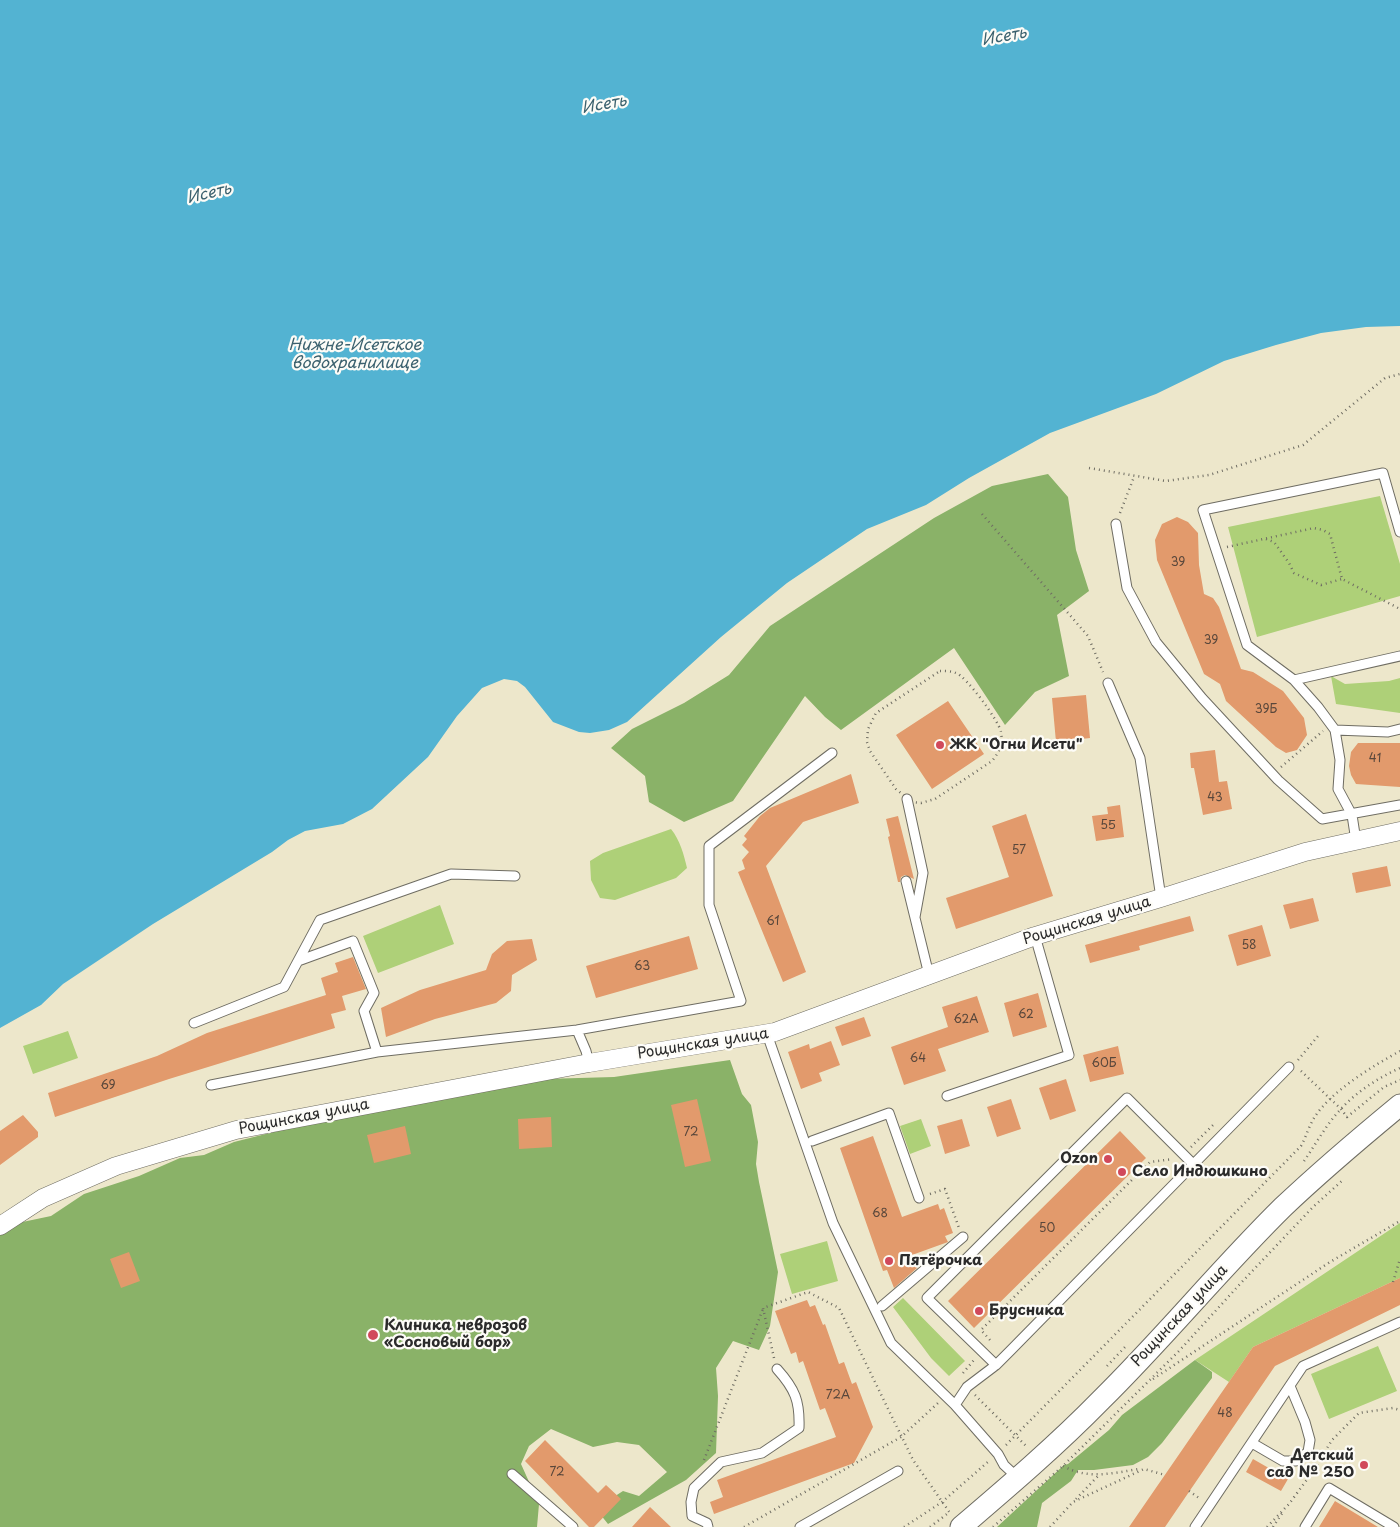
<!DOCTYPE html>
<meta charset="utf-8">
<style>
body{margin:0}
canvas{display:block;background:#ede7cb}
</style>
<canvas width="1400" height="1527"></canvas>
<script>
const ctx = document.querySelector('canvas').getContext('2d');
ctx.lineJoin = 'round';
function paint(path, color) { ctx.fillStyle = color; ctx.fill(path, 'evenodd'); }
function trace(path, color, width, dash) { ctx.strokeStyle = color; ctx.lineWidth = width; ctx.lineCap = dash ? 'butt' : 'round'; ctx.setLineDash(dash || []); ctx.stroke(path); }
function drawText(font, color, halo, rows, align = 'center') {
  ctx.font = font + ' "Playpen Sans",sans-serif'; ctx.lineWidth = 4.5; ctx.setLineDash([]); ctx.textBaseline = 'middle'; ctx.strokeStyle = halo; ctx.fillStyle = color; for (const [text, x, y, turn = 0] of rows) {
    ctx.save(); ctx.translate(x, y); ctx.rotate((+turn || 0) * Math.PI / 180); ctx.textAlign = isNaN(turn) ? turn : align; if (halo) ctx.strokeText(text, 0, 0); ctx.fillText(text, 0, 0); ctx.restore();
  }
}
paint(new Path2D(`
 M1380 496 1400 564V596L1257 637 1228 527Z
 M1331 676 1345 684 1389 681 1400 678V713L1336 704Z
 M671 829C680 840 684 855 687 868L676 878 615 900 600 898 591 880 590 861 603 853Z
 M440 905 454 944 378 973 363 936Z
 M68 1031 78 1058 33 1074 23 1046Z
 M921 1119 931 1146 910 1154 900 1126Z
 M1400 1223V1278L1253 1347 1229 1382 1195 1360Z
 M827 1241 838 1281 792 1294 780 1254Z
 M903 1298 965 1361 949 1376 931 1358 893 1307Z
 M1378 1346 1397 1391 1329 1419 1311 1374Z`), '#aed078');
paint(new Path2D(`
 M1048 474 1068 497 1076 550 1089 591 1057 615 1069 676 1035 692 1005 725 954 648 841 730 825 717 805 696 733 801 684 822 649 802 645 776 611 748 632 729 684 703 729 675 770 626 934 518 992 486Z
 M730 1060 742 1094 751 1105 758 1142 756 1164 759 1182 778 1272 770 1326 759 1350 733 1341 716 1368 718 1396 716 1453 686 1480 608 1524 600 1514 609 1500 623 1491 639 1496 667 1472 639 1445 617 1442 593 1447 551 1429 529 1446 521 1464 539 1504 537 1527H0V1234L13 1224 51 1216 84 1194 139 1176 180 1158 204 1155 234 1142 357 1111 508 1080 614 1077Z
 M1195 1360 1212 1372V1378L1162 1443 1148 1457 1133 1465 1094 1470H1078L1071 1481 1042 1503 1037 1527H997L1064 1465 1068 1464 1109 1430 1122 1415Z`), '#8ab268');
paint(new Path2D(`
 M0 0H1400V326L1366 327 1321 333 1276 345 1224 361 1156 394 1050 433 969 478 926 505 867 529 787 583 721 637 627 722 609 730 590 733 579 732 553 722 525 687 517 681 504 679 482 688 457 716 428 757 372 809 343 824 305 831 288 840 272 852 153 924 63 984 41 1005 0 1028Z`), '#53b3d2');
paint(new Path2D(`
 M1177 517 1188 522 1198 533 1199 565 1204 594 1213 598 1219 607 1241 669 1253 672 1283 691 1304 718 1307 735 1297 750 1286 753 1276 747 1226 701 1220 684 1204 674 1157 560 1155 540 1162 524Z
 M1086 695 1090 738 1056 742 1052 698Z
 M948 701 984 754 932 789 896 735Z
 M1358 743H1400V787L1356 784 1351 775 1349 766 1351 752Z
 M1215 750 1219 782 1227 781 1232 809 1203 815 1194 768H1191L1190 753Z
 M851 774 859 803 803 822 766 866 806 972 783 982 738 872 745 869 742 860 749 852 742 845 747 839 744 836 760 816 770 808Z
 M1120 805 1124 837 1096 841 1092 816 1108 814 1107 807Z
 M1026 814 1053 896 956 929 946 898 1009 877 992 826Z
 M898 816 914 879 905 875 901 877 900 882H898L888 837 890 836 886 819Z
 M1387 866 1391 886 1356 893 1352 873Z
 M1313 898 1319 921 1290 929 1283 905Z
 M1190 916 1194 931 1139 946 1140 950 1090 963 1085 945Z
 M1262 925 1271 956 1237 966 1228 935Z
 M689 936 698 969 596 998 586 966Z
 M532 939 537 960 512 975 511 991 496 1003 435 1019 386 1037 381 1008 420 990 486 970 492 954 507 941Z
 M353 957 366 989 342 996 346 1010 331 1014 335 1028 169 1079 55 1117 48 1093 157 1056 207 1033 326 995 321 978 338 972 335 963Z
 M1038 993 1047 1027 1013 1037 1004 1003Z
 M977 996 989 1032 938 1049 946 1071 904 1085 891 1047 948 1027 942 1007Z
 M864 1017 871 1036 842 1046 835 1027Z
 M831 1041 840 1065 819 1073 822 1081 801 1089 788 1052 809 1044 810 1049Z
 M1118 1046 1124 1074 1090 1082 1083 1055Z
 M1066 1079 1076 1111 1050 1120 1039 1088Z
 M697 1099 711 1161 685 1167 671 1105Z
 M1011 1099 1021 1129 997 1137 987 1107Z
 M23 1115 38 1132V1137L0 1165V1131Z
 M551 1117 552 1147 519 1149 518 1119Z
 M962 1119 970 1146 945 1154 937 1126Z
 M405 1126 411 1154 374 1163 367 1135Z
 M1120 1131 1146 1158 974 1328 948 1301Z
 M873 1136 902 1217 938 1204 940 1210 944 1208 953 1233 945 1236 948 1242 912 1255 917 1268 894 1288 887 1270 883 1271 840 1148Z
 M129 1252 140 1281 121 1288 110 1259Z
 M1400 1278V1305L1275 1366 1165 1527H1129L1253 1347Z
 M807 1300 810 1307 815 1305 823 1325 825 1324 839 1364 844 1362 852 1384 856 1382 873 1427 854 1463 714 1514 710 1502 723 1497 717 1480 836 1437 825 1408 820 1410 803 1361 799 1363 796 1352 791 1354 775 1311Z
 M545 1440 598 1493 606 1485 621 1499 594 1527H589L525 1461Z
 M1253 1459 1288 1479 1281 1491 1246 1472Z
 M1335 1501 1378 1527H1319Z
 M650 1507 671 1527H632Z`), '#e29a6c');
const service = new Path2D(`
 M1116 524 1127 588 1156 642 1202 698 1278 780 1322 819 1400 805
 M1294 680 1400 656
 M1108 683 1140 758 1161 898
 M1335 730 1388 732 1400 729
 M907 799 923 873 915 917
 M1356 841 1352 815 1338 789 1340 760 1335 730 1318 707 1294 680 1247 645 1203 510 1383 473 1400 532
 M906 881 929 975
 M298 961 353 941 374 993 364 1011 377 1052
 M194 1023 284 987 320 920 451 874 515 876
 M577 1030 586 1051 589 1063
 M767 1034 833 1223 891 1343 955 1405 998 1454 1004 1465 1018 1478
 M211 1085 377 1052 577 1030 741 1001 709 905V846L832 753
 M947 1096 1069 1055 1035 936
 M812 1141 889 1113 919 1198
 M882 1306 963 1237
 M996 1365 927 1298 1127 1098 1193 1164
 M955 1405 967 1387 996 1365 1011 1350 1289 1067
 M1252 1443 1283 1461H1296L1308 1452 1310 1440 1305 1422 1290 1386
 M512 1474 573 1527
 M708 1527 707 1523 692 1516 691 1502 694 1488 721 1462 762 1453 799 1428C800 1401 795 1389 777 1369
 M800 1527 898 1471
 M1195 1527 1303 1366 1400 1322
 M1305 1527 1329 1488 1394 1527`);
const minor = new Path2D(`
 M0 1226 43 1198 116 1166 236 1130 589 1063 775 1032 1035 936 1161 898 1305 852 1400 831`);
const tertiary = new Path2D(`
 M961 1527C1009 1486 1057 1445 1101 1400 1164 1338 1220 1269 1283 1207 1321 1171 1360 1138 1400 1105`);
trace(service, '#6f6d63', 11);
trace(minor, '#6f6d63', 19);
trace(tertiary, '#6f6d63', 23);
trace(new Path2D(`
 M1089 468 1166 481 1209 475 1303 445 1385 378 1400 374
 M1120 513 1134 477
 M982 514 1088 636 1103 672
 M1266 539 1274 542 1289 563 1294 573 1321 585 1342 579
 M1227 547 1314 528 1323 530 1330 534 1342 579 1400 609
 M940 671C945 671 951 671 956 673 966 676 999 721 1001 732 1003 744 1000 751 992 761L935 799 921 803 912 802 896 789 870 751 867 742 868 729 876 713Z
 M1281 767 1323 731
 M1298 1060 1318 1036
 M1301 1071 1341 1109 1347 1117 1384 1087 1400 1080
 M1191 1147 1215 1123
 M1304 1161C1316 1144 1326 1125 1340 1110 1356 1092 1378 1078 1400 1068
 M930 1194 945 1189 959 1228
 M1393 1282 1400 1259
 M990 1340 981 1330 1150 1162 1173 1159
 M774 1358 763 1308 808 1292 839 1308 913 1460 950 1513
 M1107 1366 1125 1347
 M963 1373 974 1360
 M1153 1379 1330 1262 1400 1221
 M975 1395 1026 1446
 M1006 1445 1301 1146C1306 1137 1309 1126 1314 1118 1331 1091 1373 1066 1400 1051
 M704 1460 763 1309
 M1063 1466C1088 1480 1113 1473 1139 1469
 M1189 1491 1199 1498
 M1076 1499 1099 1475
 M744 1527 901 1437 938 1403
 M904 1527 942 1502 989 1461
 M930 1527 947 1514
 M993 1527 1063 1466 1179 1351 1240 1284 1313 1207 1344 1179
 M1050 1527 1073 1502 1144 1469 1165 1475
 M1267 1527 1289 1504 1314 1470 1332 1440 1359 1413 1393 1408 1400 1410
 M1273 1527 1283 1512`), '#6f6d63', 2.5, [1, 4]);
trace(service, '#fff', 9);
trace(minor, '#fff', 18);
trace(tertiary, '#fff', 21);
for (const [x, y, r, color] of [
 [940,745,5,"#d1495b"],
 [1108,1159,5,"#d1495b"],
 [1122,1172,5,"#d1495b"],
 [889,1261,5,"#d1495b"],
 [979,1311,5,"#d1495b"],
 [373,1335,6,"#d1495b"],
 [1364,1465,5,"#d1495b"]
]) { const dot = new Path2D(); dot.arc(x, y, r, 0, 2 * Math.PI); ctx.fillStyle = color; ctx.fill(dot); trace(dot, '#fdfcf7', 2); }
drawText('12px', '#59473b', null, [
 ["39",1178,563],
 ["39",1211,641],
 ["39Б",1266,710],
 ["41",1375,759],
 ["43",1215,798],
 ["55",1108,826],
 ["57",1019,851],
 ["61",773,922],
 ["58",1249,946],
 ["63",642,967],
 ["62",1026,1015],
 ["62А",966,1020],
 ["64",918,1059],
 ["60Б",1104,1064],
 ["69",108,1086],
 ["72",691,1133],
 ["68",880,1214],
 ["50",1047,1229],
 ["72А",838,1396],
 ["48",1225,1414],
 ["72",557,1473]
]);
drawText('bold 15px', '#2b2b2b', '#fdfcf7', [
 ["ЖК \"Огни Исети\"",950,745],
 ["Ozon",1098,1159,"right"],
 ["Село Индюшкино",1132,1172],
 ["Пятёрочка",899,1261],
 ["Брусника",989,1311],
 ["Клиника неврозов",384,1326],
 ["«Сосновый бор»",384,1343],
 ["Детский",1354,1456,"right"],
 ["сад № 250",1354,1473,"right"]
], 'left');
drawText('15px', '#2b2b2b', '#fdfcf7', [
 ["Рощинская улица",1087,921,-17],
 ["Рощинская улица",703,1044,-9],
 ["Рощинская улица",304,1117,-11],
 ["Рощинская улица",1180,1316,-47]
]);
drawText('italic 16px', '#3b616e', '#fdfcf7', [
 ["Исеть",1004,37,-10],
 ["Исеть",604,105,-10],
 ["Исеть",209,194,-13],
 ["Нижне-Исетское",355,346],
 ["водохранилище",355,364]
]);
</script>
